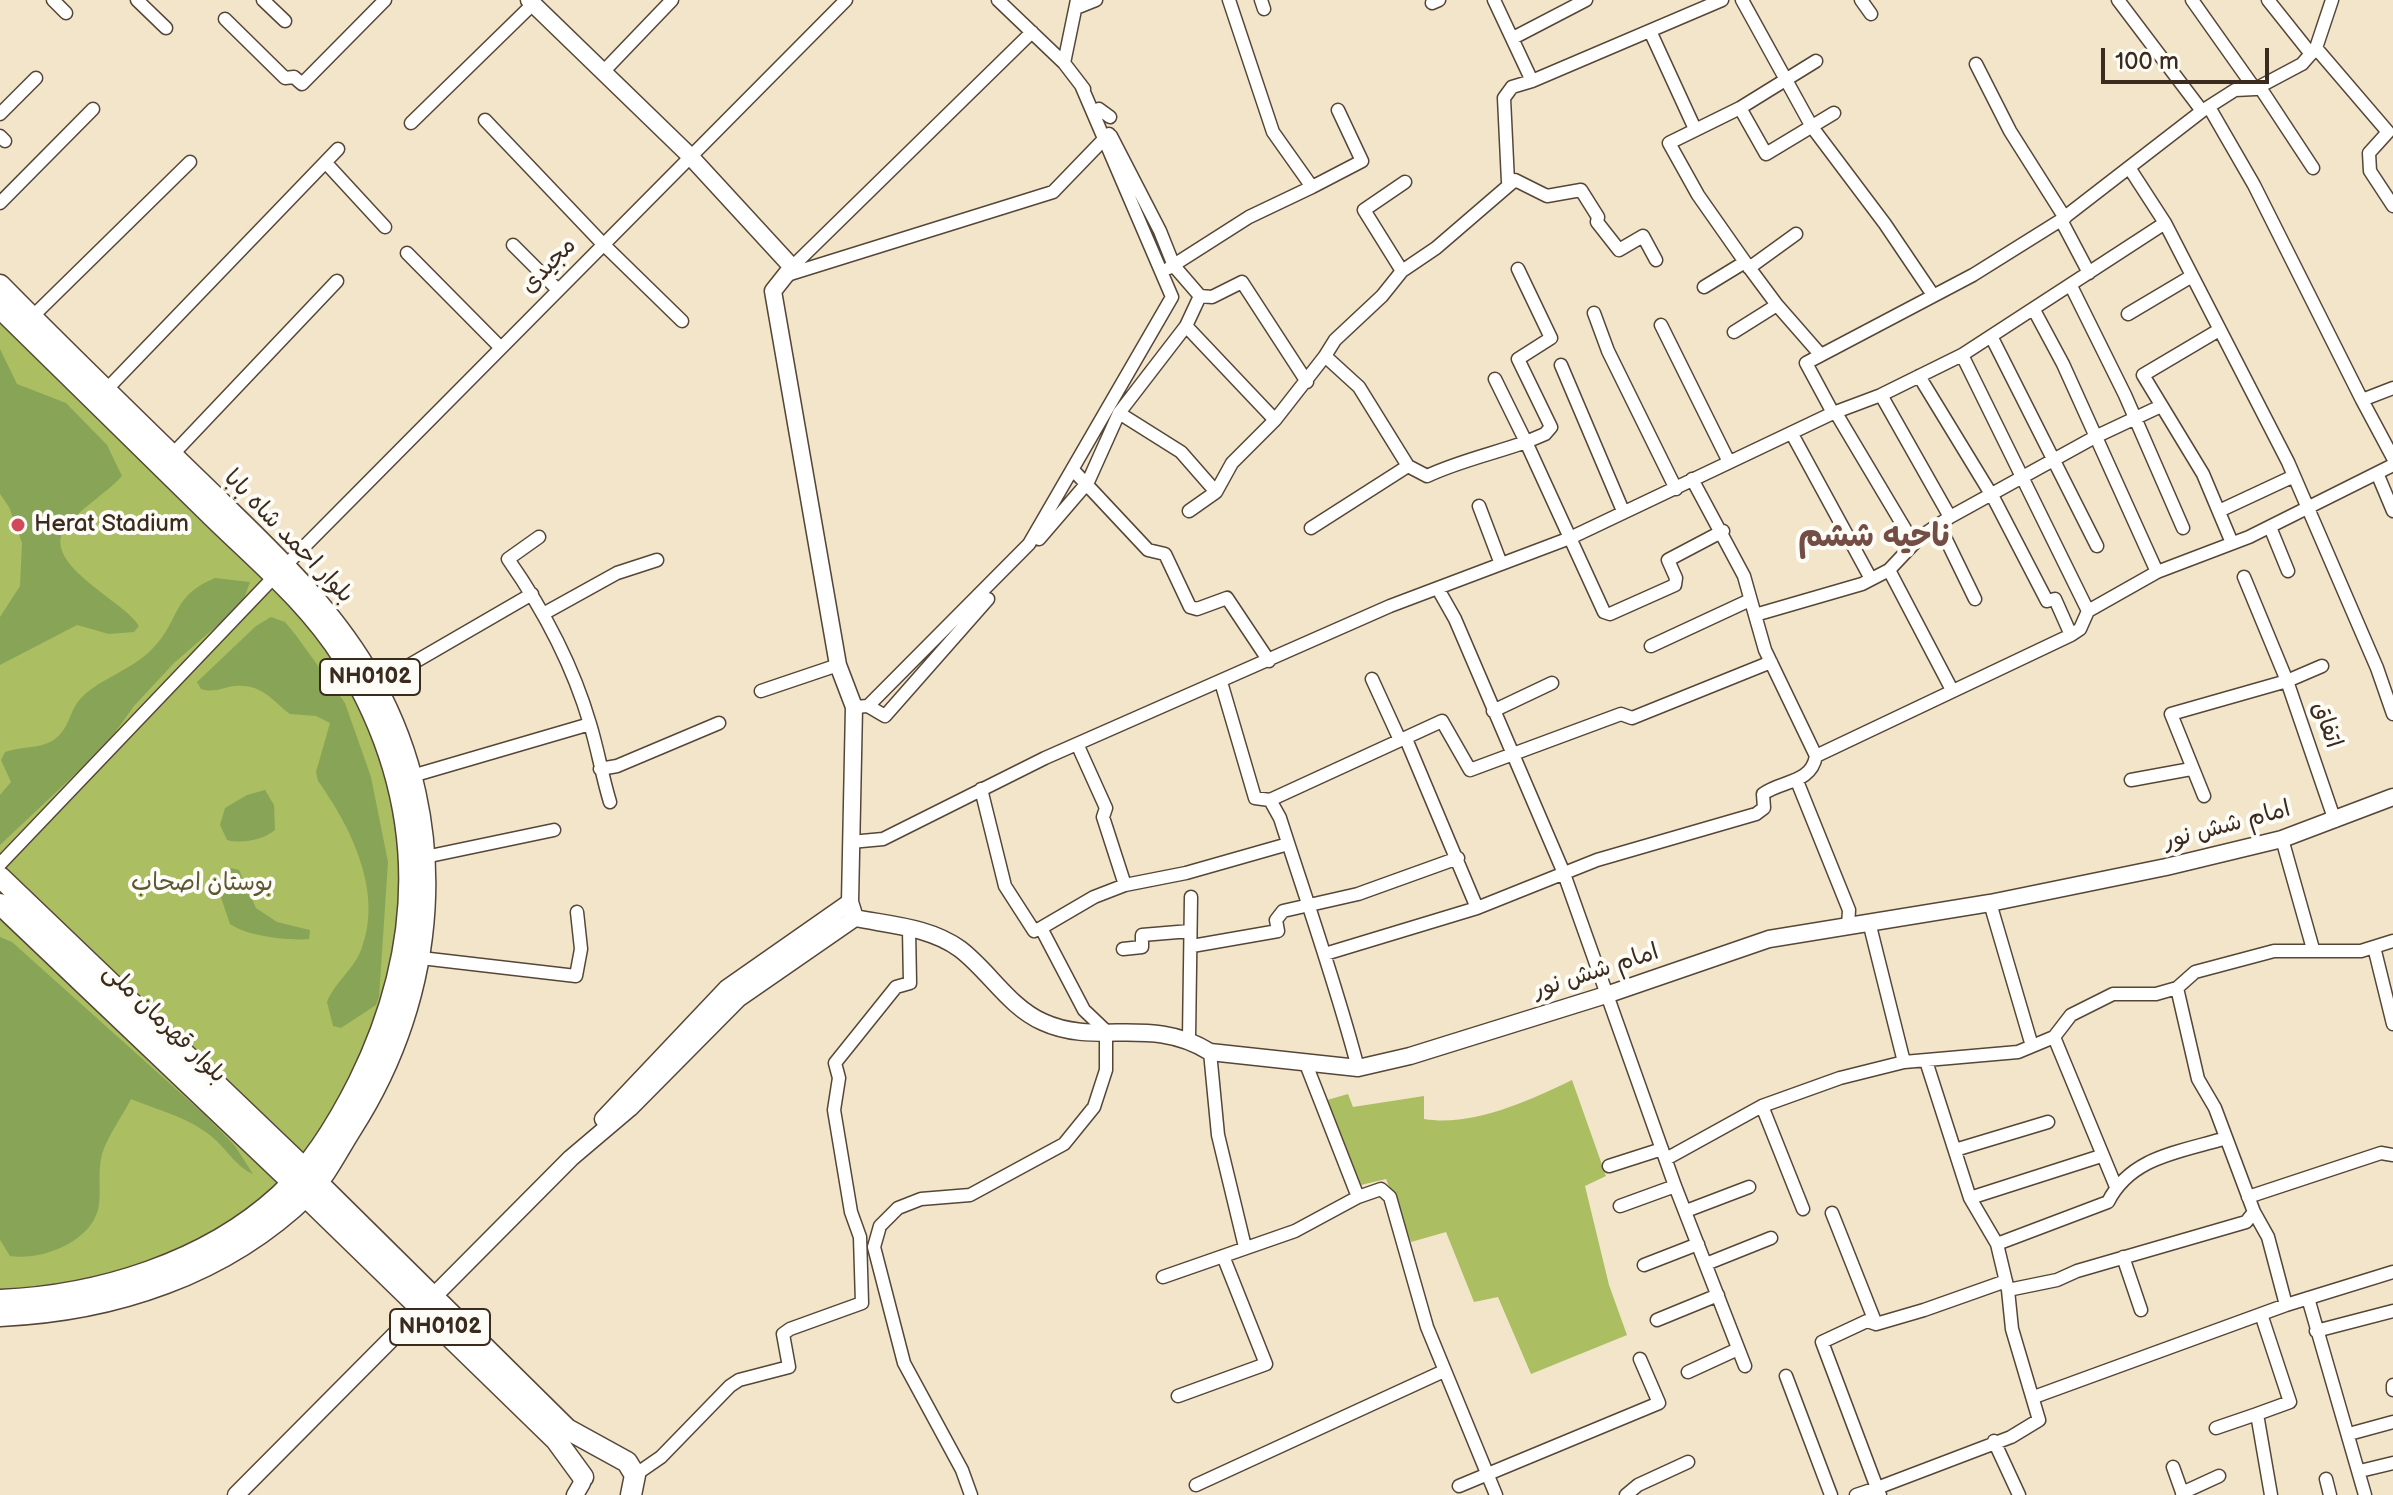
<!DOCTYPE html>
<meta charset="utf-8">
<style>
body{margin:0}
#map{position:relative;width:2393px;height:1495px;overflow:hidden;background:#f2e5ca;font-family:"Balsamiq Sans",sans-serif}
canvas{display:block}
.scale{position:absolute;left:2101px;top:48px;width:168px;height:36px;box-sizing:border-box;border:4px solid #3b2a1e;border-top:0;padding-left:10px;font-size:24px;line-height:28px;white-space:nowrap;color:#3b2a1e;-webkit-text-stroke:6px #fdfcf7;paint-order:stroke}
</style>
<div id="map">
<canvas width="2393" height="1495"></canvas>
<div class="scale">100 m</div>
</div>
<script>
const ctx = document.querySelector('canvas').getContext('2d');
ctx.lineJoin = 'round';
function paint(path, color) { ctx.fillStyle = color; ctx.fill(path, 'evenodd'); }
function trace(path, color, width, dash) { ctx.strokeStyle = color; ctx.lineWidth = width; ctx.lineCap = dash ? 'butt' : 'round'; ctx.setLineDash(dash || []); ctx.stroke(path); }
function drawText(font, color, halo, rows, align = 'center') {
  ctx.font = font + ' "Balsamiq Sans","Playpen Sans Arabic",sans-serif'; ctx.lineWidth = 8; ctx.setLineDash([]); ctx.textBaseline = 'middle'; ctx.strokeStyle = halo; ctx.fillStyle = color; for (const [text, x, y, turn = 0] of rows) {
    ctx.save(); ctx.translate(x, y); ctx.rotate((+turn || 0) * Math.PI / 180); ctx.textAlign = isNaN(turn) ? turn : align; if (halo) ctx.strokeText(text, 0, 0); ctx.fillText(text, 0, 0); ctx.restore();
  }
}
paint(new Path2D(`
 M0 317 313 624 380 741 406 871 380 1025 308 1152 279 1185 234 1219 169 1255 108 1277 50 1287 0 1290Z
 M1572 1080 1606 1176 1585 1186 1609 1285 1627 1335 1531 1374 1498 1297 1474 1302 1446 1232 1411 1242 1386 1179 1361 1185 1327 1100 1348 1094 1353 1107 1424 1096V1119C1472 1127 1529 1101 1572 1080Z`), '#abbe61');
paint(new Path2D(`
 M0 349 17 384 66 403 107 445 122 476C107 493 76 511 64 530 42 565 126 602 139 626L134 632 109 634 77 625 0 665V617L20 586 22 543 9 507 0 494Z
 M215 578 250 582 242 604 174 663 134 706 106 745 0 845V795L11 782 1 760 5 752C21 746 38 749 52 741 71 729 68 711 82 697 101 678 131 671 153 648 181 619 171 596 215 578Z
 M271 617 285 622 295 634 345 703 371 777 388 862 379 997 376 1005 341 1028 333 1026 327 1002C335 982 354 969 361 950 384 893 351 827 318 781L316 772 330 723 316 716 290 714C272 700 261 683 234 686 222 688 214 693 201 689L197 682 256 626Z
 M265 790 274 805 275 830C263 840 242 844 227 840L220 825 225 808 247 795Z
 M231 868 239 870 256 908 277 922 310 930 309 939C290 941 246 936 230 924L219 892Z
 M0 937 12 942 206 1116 235 1146 253 1174C236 1167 225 1147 211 1136 188 1117 157 1110 131 1099 122 1117 108 1135 102 1154 97 1174 102 1194 98 1210 89 1243 40 1261 10 1256L0 1240Z`), '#88a557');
const minor = new Path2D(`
 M53 0 66 13
 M137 0 166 28
 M263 0 285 21
 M998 0 1064 63 1084 89
 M1229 0 1273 132 1312 187 1362 161 1338 110
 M1261 0 1264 9
 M1494 0 1532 81 1512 87 1504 98 1508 182
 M1742 0 1812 127 1885 224 1933 295
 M1861 0 1871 14
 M2118 0 2202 111
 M2192 0 2255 89H2261L2313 168
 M2268 0 2311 54
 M1432 3 1439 0
 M1076 8 1096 0
 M225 19 285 78 294 77 302 84 385 0
 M1650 31 1695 129
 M1513 38 1586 0
 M2316 48 2388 132 2369 153 2370 171 2393 206
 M1064 63 1077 0
 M1976 64 2010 131 2065 218
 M603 72 672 0
 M1532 81 1722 0
 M2209 107 2254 185 2362 400
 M1740 108 1766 154 1834 113
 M1099 109 1110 117
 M0 114 36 78
 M485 120 602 243 682 321
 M411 123 533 4
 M0 136 5 141
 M1111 136 1160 231 1174 266 1200 296 1212 297 1242 282 1307 382
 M326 163 385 227
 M2130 169 2165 223 2288 462 2377 668 2393 714
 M0 203 93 109
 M2061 220 2089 273
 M513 245 557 289
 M407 253 500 347
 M1745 262 1698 195 1669 143 1740 108 1816 61
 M792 267 1032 32
 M1169 268 1249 217 1312 187
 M1749 268 1796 234
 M1518 269 1551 338 1518 359 1551 427 1545 434 1526 442 1604 612 1610 614 1675 585 1676 578 1668 560 1723 531
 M1402 271 1364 210 1405 182
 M790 274 1053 192 1109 134
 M2071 286 2125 395 2183 528
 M1704 287 1745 262 1777 305
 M2034 310 2063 364 2157 572
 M1594 313 1608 351 1676 489
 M2128 314 2192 276
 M32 317 190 162
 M1661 325 1729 462
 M1186 326 1275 420 1232 463 1216 492 1189 511
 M2219 330 2143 375 2203 474 2232 543
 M1734 332 1777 305 1819 353
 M1992 338 2097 546
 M1962 355 2088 611
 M1325 356 1335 340 1382 296 1402 271 1436 248 1515 180 1547 196 1581 190 1598 217 1597 222 1619 250 1643 236 1656 260
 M1561 365 1623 511
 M1919 376 1994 499 2047 601 2055 599 2071 635 2080 629 2088 611 2157 572 2249 537 2393 465
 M2393 388 2362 400 2393 458
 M106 390 338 149
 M1881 395 1950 517
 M1119 413 1181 452 1216 492
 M1833 413 1881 395 1962 355 2165 223
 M1836 413 1914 544
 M1275 420 1325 356 1359 387 1408 466 1427 476C1459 461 1492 454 1526 442L1495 379
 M1792 434 1871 579
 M172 455 337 281
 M1074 471 1148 550 1165 554 1190 607 1197 609 1227 598 1269 661
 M2377 473 2393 511
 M1692 479 1744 576 1755 615 1862 584 1889 570 1920 537 1950 517 2095 437 2161 406
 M1479 506 1501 564
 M2219 511 2294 476
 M1940 527 1975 599
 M2270 527 2288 571
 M1311 528 1408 466
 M539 537 508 559C543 609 573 666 590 724 598 750 602 776 610 802
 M1039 539 1088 482 1119 413 1186 326 1200 296
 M285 566 846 0
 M1889 570 1952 690
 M1438 589 1455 619 1563 871 1675 1186 1745 1366
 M543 614 617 573 657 560
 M1755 615 1765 650 1816 756
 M1651 646 1750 600
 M2322 666 2287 681 2335 821
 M1372 679 1399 738 1406 739 1477 908
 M1221 682 1255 798 1270 800 1280 818C1307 902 1336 984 1358 1068
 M375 685 532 594
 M761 691 838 665
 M868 706 885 716 988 599
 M854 707 868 706 1029 544 1172 297 1081 85
 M1493 711 1552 683
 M1078 746 1106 808 1103 817 1125 885
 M600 769 617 766 719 723
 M412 776 590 724
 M2131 780 2191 769
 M1797 781 1849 910 1848 926
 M2204 796 2171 714 2287 681 2244 577
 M1270 800 1442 721 1470 770 1621 714 1632 718 1771 662
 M2282 839 2313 949
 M851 842 883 839 1045 758 1390 606 1570 538 1833 413 1806 363 1973 275 2061 220 2202 111 2235 90 2255 89 2302 64 2316 48 2332 0
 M425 857 554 830
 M0 864 274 577
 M1990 903 2032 1046
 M1869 922 1904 1062
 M1041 928 1094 897 1125 885 1186 873 1288 844
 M1192 946 1278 931 1276 920 1283 911 1358 894 1458 858
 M2374 947 2393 1024
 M1123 949 1142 947V935L1190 931
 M1325 954 1477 908 1597 860 1756 814 1764 808 1763 794C1782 780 1811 784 1816 756L2071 635
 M421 958 576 976 581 949 577 912
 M2054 1037 2116 1187
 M1189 1038 1191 897
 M1210 1052 1218 1135 1245 1247
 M1306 1064 1358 1197 1381 1189 1390 1197 1427 1327 1496 1495
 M1762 1106 1803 1209
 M1955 1150 2048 1122
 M1666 1159 1762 1106 1840 1078 1904 1062 2018 1052 2054 1037 2071 1015 2113 994H2156L2177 988 2195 972 2274 951H2361L2393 941
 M1609 1166 1662 1149
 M2248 1197 2381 1153 2393 1155
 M1970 1198 2101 1156
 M1620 1206 1675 1186
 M1686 1211 1749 1187
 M2254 1212 2268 1237 2286 1305
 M1832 1213 1876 1324
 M1997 1244 2108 1202C2131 1156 2181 1152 2226 1138
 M2123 1257 2141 1310
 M1706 1264 1771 1238
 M1644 1265 1698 1244
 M1163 1277 1295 1231 1358 1197
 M2008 1290 2057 1280 2077 1271 2246 1222 2254 1212 2215 1108 2198 1079 2177 988
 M2308 1298 2365 1495
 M2261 1314 2290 1402 2257 1414 2271 1495
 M1657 1320 1718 1295
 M2316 1331 2393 1311
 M1688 1372 1738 1349
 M1786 1376 1831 1495
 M2393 1385V1390
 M1178 1396 1266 1364 1223 1256
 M2034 1397 2286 1305 2393 1272
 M2216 1428 2257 1414
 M2349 1434 2393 1422
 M1994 1441 2019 1495
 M2173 1467 2183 1495
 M2360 1471 2393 1463
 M635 1475 661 1457 730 1386 739 1380 789 1367 783 1334 790 1329 862 1303 860 1237 851 1212 834 1110 839 1078 835 1063 896 987 910 983 909 929
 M2326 1479 2330 1495
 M1196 1485 1444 1371
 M1459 1486 1659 1403 1640 1359
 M2182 1493 2219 1476
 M971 1495 962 1470 904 1363 874 1247 880 1226 898 1208 921 1199 970 1195 1064 1144 1094 1107 1106 1070V1031L1084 1010 1041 928 1034 931 1005 886 981 789
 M1626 1495 1638 1485 1688 1462
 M1856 1495 1877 1488 1822 1342 1867 1321 1876 1324 1924 1310 2006 1281
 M1880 1495 1877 1488 2011 1437 2039 1420 2012 1329 2008 1290 1997 1244 1970 1198 1926 1061`);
const tertiary = new Path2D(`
 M529 0 689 155 792 267 773 291 838 665 854 707 850 902 855 918C890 925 930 927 960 949 989 971 1009 1007 1043 1022 1097 1047 1152 1015 1210 1052L1358 1068 1410 1056 1609 994 1769 939 1990 903 2166 867 2282 839 2393 797
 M603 1119 727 988 850 902
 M236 1495 571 1158 630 1108 738 999 855 918
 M575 1495 582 1483`);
const primary = new Path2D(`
 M0 877 305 1169
 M0 904 292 1182`);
const trunk = new Path2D(`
 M0 285C67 353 136 420 205 487 267 548 332 606 374 683 452 825 438 994 352 1128 338 1150 326 1175 308 1194 225 1275 113 1311 0 1316
 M0 308C71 377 142 447 213 517 258 561 310 604 344 659 428 797 429 938 359 1081 339 1121 313 1164 280 1195 206 1263 98 1296 0 1300
 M309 1174 567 1429 627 1462 635 1475 631 1495
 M297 1188 556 1440 583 1477`);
trace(minor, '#564638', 15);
trace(tertiary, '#564638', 19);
trace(primary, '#564638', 23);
trace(trunk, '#564638', 23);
trace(minor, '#fff', 12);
trace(tertiary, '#fff', 16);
trace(primary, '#fff', 20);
trace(trunk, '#fff', 20);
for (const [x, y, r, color] of [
 [18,525,8,"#d1495b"]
]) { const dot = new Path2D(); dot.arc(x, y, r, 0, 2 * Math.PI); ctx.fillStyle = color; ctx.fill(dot); trace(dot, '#fdfcf7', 3); }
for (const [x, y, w] of [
 [370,677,100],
 [440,1327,100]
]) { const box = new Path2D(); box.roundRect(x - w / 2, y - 18, w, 36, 6); ctx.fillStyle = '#fdfcf7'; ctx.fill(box); trace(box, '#3b2a1e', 2); }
drawText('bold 22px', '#3b2a1e', null, [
 ["NH0102",370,677],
 ["NH0102",440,1327]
]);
drawText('24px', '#3b2a1e', '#fdfcf7', [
 ["مجیدی",549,266,-46],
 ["بلوار احمد شاه بابا",288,537,46],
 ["اتفاق",2326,725,71],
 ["امام شش نور",2227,826,-15],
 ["امام شش نور",1596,972,-18],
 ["بلوار قهرمان ملی",164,1024,44]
]);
drawText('24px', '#3b2a1e', '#fdfcf7', [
 ["Herat Stadium",34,525]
], 'left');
drawText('24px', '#5d5632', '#fdfcf7', [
 ["بوستان اصحاب",202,884]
]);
drawText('bold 32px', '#744d44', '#fdfcf7', [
 ["ناحیه ششم",1874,538]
]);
</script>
